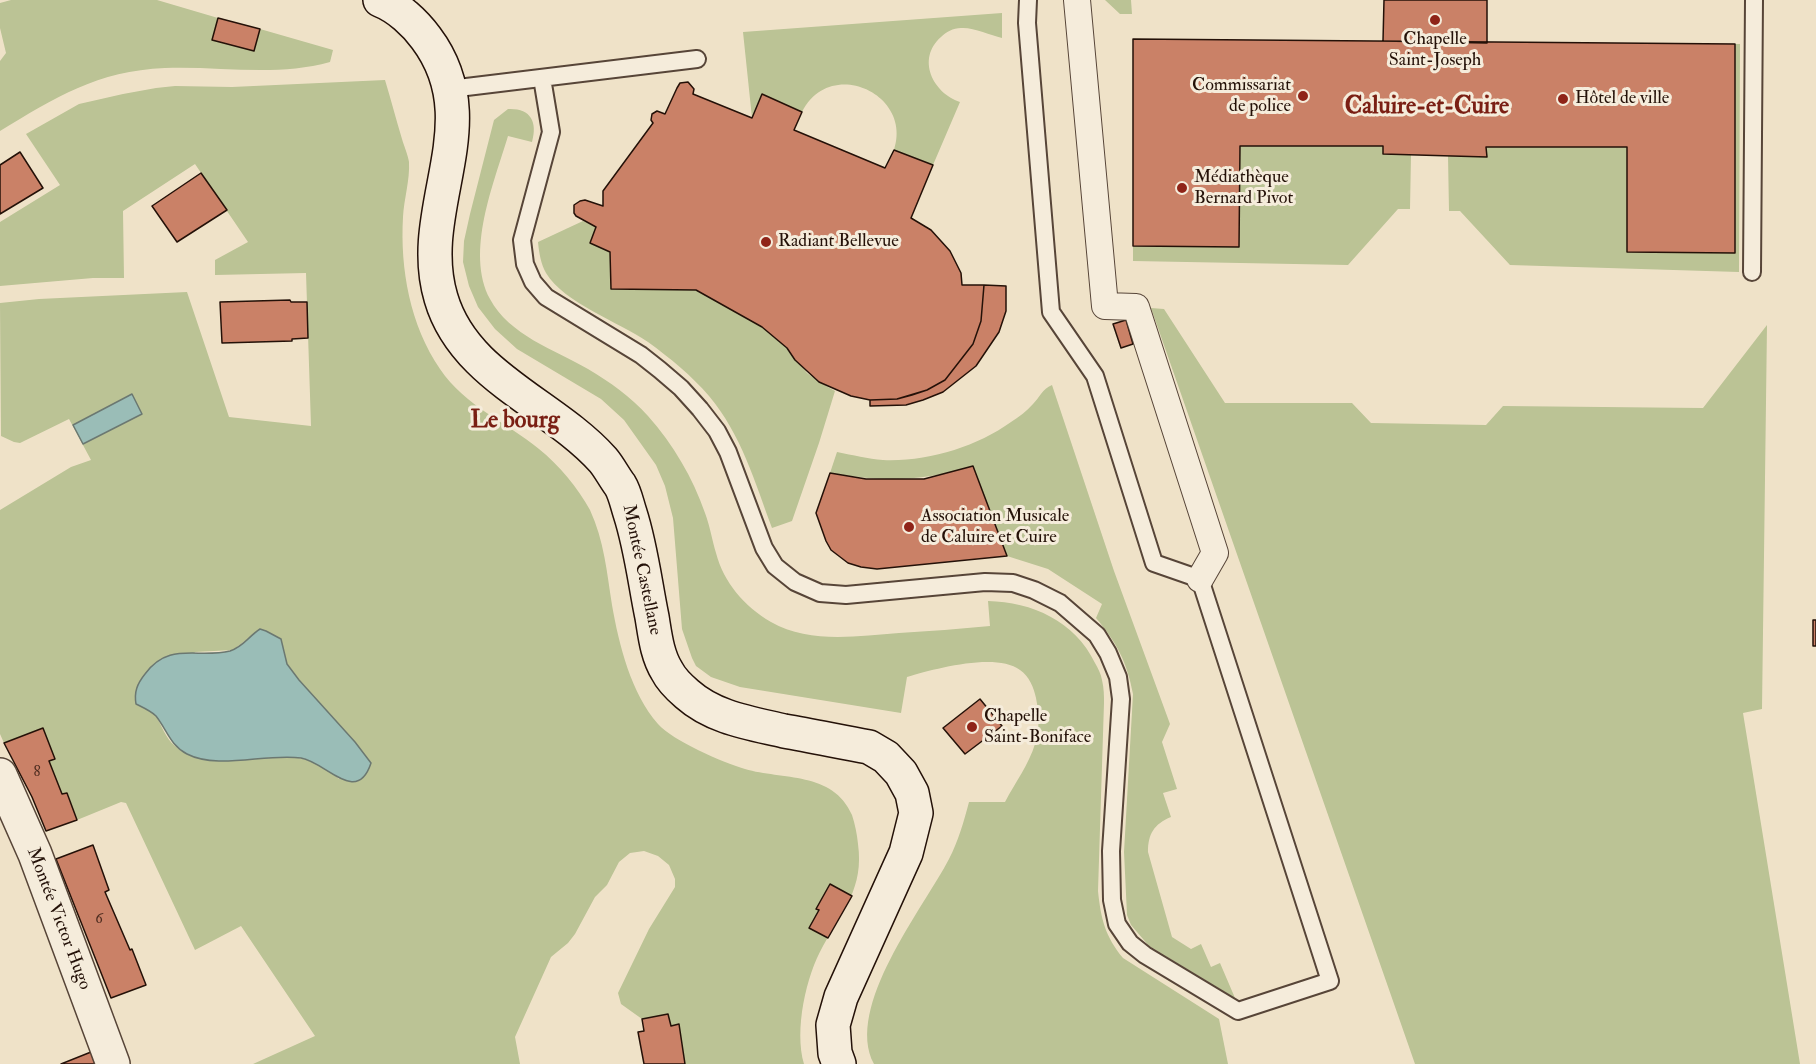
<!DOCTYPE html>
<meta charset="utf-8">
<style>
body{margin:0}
canvas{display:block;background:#efe2c8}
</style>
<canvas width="1816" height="1064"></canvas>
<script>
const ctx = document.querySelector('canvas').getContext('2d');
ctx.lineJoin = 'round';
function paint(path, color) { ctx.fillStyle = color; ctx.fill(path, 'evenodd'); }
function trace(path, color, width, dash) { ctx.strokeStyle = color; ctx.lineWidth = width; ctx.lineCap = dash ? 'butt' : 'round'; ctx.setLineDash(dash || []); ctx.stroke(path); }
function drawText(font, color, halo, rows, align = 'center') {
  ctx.font = font + ' "IM FELL Double Pica",serif'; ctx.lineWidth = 6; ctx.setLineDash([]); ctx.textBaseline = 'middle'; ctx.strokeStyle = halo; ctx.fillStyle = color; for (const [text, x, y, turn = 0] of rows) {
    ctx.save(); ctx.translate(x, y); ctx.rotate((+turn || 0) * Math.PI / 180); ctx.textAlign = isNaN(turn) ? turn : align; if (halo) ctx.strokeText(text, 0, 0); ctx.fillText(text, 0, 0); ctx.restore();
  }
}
paint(new Path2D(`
 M11 0H157L218 18 213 40 253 51 260 29 333 50 330 62C276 77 221 66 165 68 97 71 56 97 0 131V61L6 53 0 28V3Z
 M1105 0H1131L1132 14H1120Z
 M1002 13V38C990 35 973 27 961 28 953 28 946 32 941 37 916 59 933 93 960 102L933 165 894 150C913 94 830 56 802 112L762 94 752 118 743 32Z
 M1735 44H1740L1739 272 1510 265 1460 211H1449L1448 156 1486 157V147H1627V252L1735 253Z
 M385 80C391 100 396 119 402 139 404 146 408 155 409 162 410 180 404 199 403 217 400 269 410 325 440 369 465 406 506 422 539 449 559 465 578 488 590 510 604 540 607 573 612 605 619 645 631 693 658 724 673 741 722 762 745 769 782 780 833 771 852 815 855 824 857 834 858 844 864 888 843 910 823 946 806 976 794 1030 804 1064H685L679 1024 671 1026 668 1014 642 1019 621 1004 618 993 649 929 675 887V879L669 865 658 856 644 851 630 853 619 862 607 885 595 897 575 934 568 943 551 957 515 1037 520 1064H253L315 1036 241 926 195 950 126 803 121 802 77 820 68 794H62L49 761 54 759 43 729 4 743 0 734V510L71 467 91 460 69 419 20 443 14 442 1 436 0 303 39 299 187 292 229 417 311 426 306 273 215 275V260L248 242 195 164 123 211 124 278H93L0 286V222L60 185 26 134 79 104 123 94 156 88 175 86 232 87ZM260 629 266 631 281 639 287 664 299 680 355 742 339 779C329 770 317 762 303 759 264 750 206 775 175 746 166 739 161 724 155 714L195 652 233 650Z
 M508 109C530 108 538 121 532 142L508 136C494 183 465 252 490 299 509 335 555 350 588 369 610 382 631 397 648 416 673 444 693 478 705 513 710 526 712 540 716 553 724 583 744 606 771 622 809 644 857 636 899 633 929 631 960 629 990 626L988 601C1032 602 1075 621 1095 663 1098 668 1101 674 1102 680 1104 688 1104 696 1104 703L1098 891C1101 919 1105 936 1123 958L1219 1019 1228 1064H874C844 1007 923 909 949 859 958 842 964 821 969 802H1005C1015 783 1029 764 1035 744 1040 730 1039 713 1036 698 1034 688 1029 676 1020 670 996 652 934 669 907 677L901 713 740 687 711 677 696 666 692 658 682 629 673 518 665 486 656 465 624 420 601 399 517 349 495 329 478 307 469 286 463 262 464 241 470 214 494 120Z
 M1240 146H1383V154L1411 155 1410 209H1398L1348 265 1133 261V246L1239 247Z
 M583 221 596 227 610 252 611 289 696 290 762 327 787 348 807 373 819 382 835 391 819 443 792 521 772 528C755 482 741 434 709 396 692 376 670 358 648 342 619 322 564 303 546 273 541 264 539 253 538 242Z
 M1151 308 1164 309 1225 403H1352L1371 423 1486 425 1503 406 1703 408 1767 325 1762 709 1743 713 1800 1064H1415Z
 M1052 385 1114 571 1170 724 1162 742 1177 789 1163 793 1171 817C1154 824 1148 834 1148 852L1172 937 1191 949 1201 944 1211 967 1220 963 1235 998 1149 946 1131 925 1127 915 1124 852 1133 694C1127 662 1117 643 1096 618L1102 604 1048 569 1007 556 973 466C919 482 886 482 830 473L837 452C853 455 868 459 883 460 927 462 976 447 1011 422 1019 417 1027 411 1033 404 1040 397 1042 389 1052 385Z`), '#bbc395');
const water = new Path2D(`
 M132 394 142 414 83 444 73 425Z
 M260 629 266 631 281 639 287 664 299 680 355 742 371 763C357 806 326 762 301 758 266 753 218 770 187 754 170 745 167 730 156 716 151 711 142 707 136 704 134 692 137 684 145 674 169 641 197 659 230 651 243 647 249 636 260 629Z`);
paint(water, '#9abdb7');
trace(water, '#6b7871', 1.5);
const building = new Path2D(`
 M1384 0H1487V43L1383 41Z
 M218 18 260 29 254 51 212 40Z
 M1133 39 1735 44V253L1627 252V147H1486L1487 157 1383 154V146H1240L1239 247 1133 246Z
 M688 82 694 89 693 94 752 118 762 94 802 112 794 130 885 168 894 150 933 165 911 218 931 230 950 251 961 273 962 285H984L981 321 973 344 945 380 927 390 897 399 870 400 851 396 819 382 795 360 787 348 762 327 696 290 611 289 610 252 590 243 596 227 576 216 574 213V205L580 201 585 200 603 206V191L653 123 651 120 652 114 657 111 665 114 677 88 680 83Z
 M20 152 43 188 0 214V165Z
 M201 173 227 210 177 242 152 206Z
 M984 285 1006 286V311L999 332 976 366 943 392 923 400 906 405 870 406V400L897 399 912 395 927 390 945 380 973 344 981 321Z
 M290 300 291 302H307L308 338 292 339V341L222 343 220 302Z
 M1126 320 1133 344 1121 348 1113 324Z
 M973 466 1007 556 877 569 861 567 848 563 831 550 826 541 816 513 830 473 866 479H924Z
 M1813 620H1816V646H1813Z
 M980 699 1002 726 965 754 943 728Z
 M43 728 55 759 49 761 62 794 67 793 77 820 46 831 32 797 4 743Z
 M93 845 109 890 105 892 130 950 132 949 146 985 111 998 56 859Z
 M830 884 852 896 828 938 809 928 819 910 816 909Z
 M668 1014 671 1026 679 1024 685 1064H644L638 1032 644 1031 642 1019Z
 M91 1052 95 1064H61Z`);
paint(building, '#ca8167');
trace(building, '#241108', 1.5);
const service = new Path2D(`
 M542 78 551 132 522 240 525 264 533 282 546 297 641 355 660 370 681 388 700 409 717 431 728 452 764 548 775 566 795 582 820 593 846 595 985 582 1013 583 1034 590 1060 603 1097 635 1108 653 1118 677 1121 699 1111 851 1112 900 1117 924 1130 943 1145 955 1238 1011 1330 981 1200 579 1154 563 1095 376 1051 312 1027 23 1028 0
 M450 89 697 59
 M1752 272 1754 0`);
const pedestrian = new Path2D(`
 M1077 0 1105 306 1136 307 1215 553 1200 579`);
const minor = new Path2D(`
 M0 775 35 854 113 1064`);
const secondary = new Path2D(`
 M380 0C398 7 415 23 426 38 490 123 414 208 441 298 464 377 552 403 603 460 609 467 614 477 620 485 625 493 627 504 630 513 641 547 645 583 652 617 655 635 657 655 667 671 671 679 680 688 687 694 714 718 750 723 784 731 813 736 841 742 869 747L886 757 901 773 912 793 916 813 906 853 841 997 833 1025 835 1053 839 1064`);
trace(service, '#574538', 20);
trace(pedestrian, '#574538', 28);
trace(minor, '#574538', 36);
trace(secondary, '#241108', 36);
trace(service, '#f5ecdb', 16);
trace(pedestrian, '#f5ecdb', 26);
trace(minor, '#f5ecdb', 33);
trace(secondary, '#f5ecdb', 33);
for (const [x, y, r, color] of [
 [1435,20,6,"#8f2418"],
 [1303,96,6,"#8f2418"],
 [1563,99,6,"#8f2418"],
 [1182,188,6,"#8f2418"],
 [766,242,6,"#8f2418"],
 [909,527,6,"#8f2418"],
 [972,727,6,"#8f2418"]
]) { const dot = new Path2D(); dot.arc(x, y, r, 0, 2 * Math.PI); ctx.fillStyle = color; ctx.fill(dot); trace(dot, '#f5ecdb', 2); }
drawText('15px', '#4e2d20', null, [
 ["8",37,773],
 ["6",99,920]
]);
drawText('18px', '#241108', '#f5ecdb', [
 ["Chapelle",1435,40,"center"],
 ["Saint-Joseph",1435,61,"center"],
 ["Commissariat",1291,86,"right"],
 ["de police",1291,107,"right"],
 ["Hôtel de ville",1575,99],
 ["Médiathèque",1194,178],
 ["Bernard Pivot",1194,199],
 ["Radiant Bellevue",778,242],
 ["Association Musicale",921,517],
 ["de Caluire et Cuire",921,538],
 ["Chapelle",984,717],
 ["Saint-Boniface",984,738]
], 'left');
drawText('18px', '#241108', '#f5ecdb', [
 ["Montée Castellane",641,570,78],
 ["Montée Victor Hugo",58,919,69]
]);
drawText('bold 24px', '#7a1f14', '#f5ecdb', [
 ["Caluire-et-Cuire",1427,108],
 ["Le bourg",515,422]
]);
</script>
